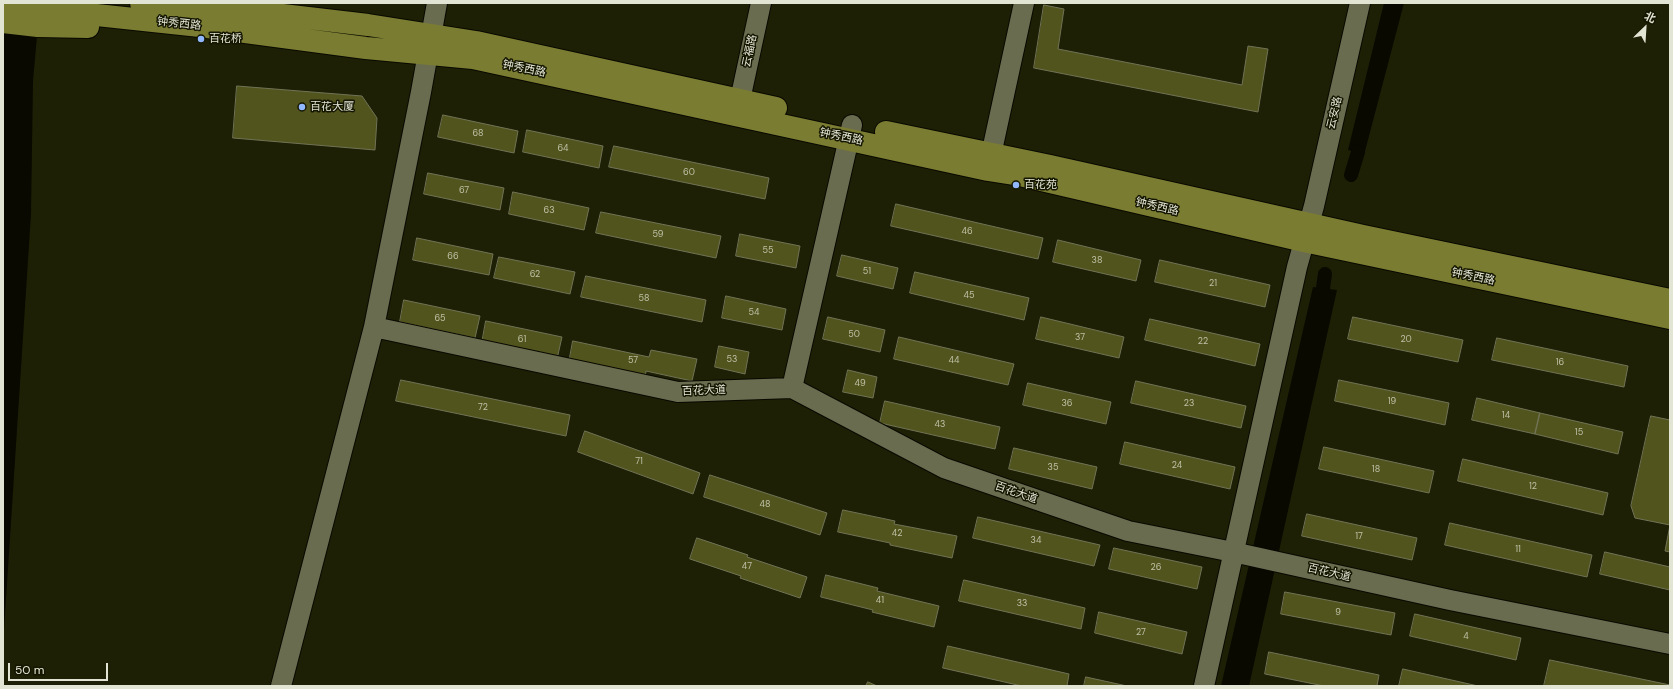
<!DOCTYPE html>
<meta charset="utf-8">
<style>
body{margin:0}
#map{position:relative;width:1673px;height:689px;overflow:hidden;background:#1e2005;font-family:"DM Sans","Noto Sans SC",sans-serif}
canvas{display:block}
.frame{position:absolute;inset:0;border:4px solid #e3e5d4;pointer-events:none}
.north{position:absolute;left:1625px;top:8px;width:40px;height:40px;-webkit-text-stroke:3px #151600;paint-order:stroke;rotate:25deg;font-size:11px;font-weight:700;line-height:16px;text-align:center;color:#e3e5d4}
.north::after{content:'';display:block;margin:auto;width:14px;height:18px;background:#e3e5d4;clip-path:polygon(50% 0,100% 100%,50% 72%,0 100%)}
.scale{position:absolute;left:8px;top:663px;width:100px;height:18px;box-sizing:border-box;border:2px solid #e3e5d4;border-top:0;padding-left:5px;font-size:12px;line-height:14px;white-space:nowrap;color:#e3e5d4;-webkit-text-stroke:3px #151600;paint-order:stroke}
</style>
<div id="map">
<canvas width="1673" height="689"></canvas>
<div class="frame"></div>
<div class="north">北</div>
<div class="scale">50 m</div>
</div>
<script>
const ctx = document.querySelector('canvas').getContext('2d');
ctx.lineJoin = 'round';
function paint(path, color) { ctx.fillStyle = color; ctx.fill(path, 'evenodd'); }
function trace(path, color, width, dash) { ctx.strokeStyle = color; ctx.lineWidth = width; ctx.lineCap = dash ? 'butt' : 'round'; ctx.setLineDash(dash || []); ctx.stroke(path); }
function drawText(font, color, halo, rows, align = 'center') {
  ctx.font = font + ' "DM Sans","Noto Sans SC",sans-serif'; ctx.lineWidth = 3; ctx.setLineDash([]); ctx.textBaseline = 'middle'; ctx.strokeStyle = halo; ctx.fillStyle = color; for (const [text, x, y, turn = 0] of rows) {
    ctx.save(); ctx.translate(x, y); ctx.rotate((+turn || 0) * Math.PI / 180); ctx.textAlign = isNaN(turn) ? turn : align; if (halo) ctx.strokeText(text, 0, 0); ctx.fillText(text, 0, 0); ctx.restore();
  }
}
paint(new Path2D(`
 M3 3H40L33 81 31 214 3 645Z
 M1384 3H1404L1364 155 1348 150Z
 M1313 287 1337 290 1249 686H1221Z`), '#090900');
trace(new Path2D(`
 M1351 175 1358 152
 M1323 288 1325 274`), '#090900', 14);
const building = new Path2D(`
 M1044 5 1064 9 1058 49 1242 85 1248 46 1268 49 1258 112 1034 68Z
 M237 86 362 96 377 118 375 150 233 138Z
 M443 115 518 131 514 153 438 137Z
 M527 130 603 146 599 168 523 152Z
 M614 146 769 178 765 199 609 167Z
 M428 173 504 188 500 210 424 194Z
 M513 192 589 208 584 230 509 214Z
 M896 204 1043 238 1038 259 891 226Z
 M601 212 721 236 716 258 596 233Z
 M740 234 800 246 796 268 736 256Z
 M417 238 493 254 489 275 413 260Z
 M1058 240 1141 260 1136 281 1053 262Z
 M842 255 898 268 893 289 837 276Z
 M499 257 575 272 570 294 494 278Z
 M1160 260 1270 285 1265 307 1155 282Z
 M915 272 1029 298 1024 320 910 293Z
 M586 276 706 300 702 322 581 297Z
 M726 296 786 309 782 330 722 318Z
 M404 300 480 316 475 338 400 322Z
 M828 317 885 330 880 352 823 339Z
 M1041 317 1124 337 1119 358 1036 339Z
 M1353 317 1463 340 1458 362 1348 339Z
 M1150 319 1260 344 1255 366 1145 340Z
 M486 321 562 337 557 359 482 343Z
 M899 337 1014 364 1008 385 894 359Z
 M1497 338 1628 366 1624 387 1492 360Z
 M573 341 649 357 651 350 697 359 692 381 646 371 645 378 569 363Z
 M719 346 749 352 745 374 715 367Z
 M848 370 877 377 873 398 843 392Z
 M401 380 570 415 566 436 396 401Z
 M1339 380 1449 403 1445 425 1335 401Z
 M1136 381 1246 406 1241 428 1131 403Z
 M1028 383 1111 402 1106 424 1023 405Z
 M1477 398 1540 413 1535 434 1472 420Z
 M885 401 1000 427 995 449 880 423Z
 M1540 413 1623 432 1618 454 1535 434Z
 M1651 416 1670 420V552L1665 551 1670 525 1635 518 1631 506Z
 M585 431 700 473 693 494 578 452Z
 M1125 442 1235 467 1230 489 1120 464Z
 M1324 447 1434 471 1429 493 1319 469Z
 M1014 448 1097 467 1092 489 1009 469Z
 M1463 459 1608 493 1603 515 1458 481Z
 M710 475 827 513 820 535 704 497Z
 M843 510 895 521 894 524 957 536 952 558 890 545V543L838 532Z
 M1307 514 1417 538 1412 560 1302 536Z
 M978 517 1100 545 1094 566 973 538Z
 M1450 523 1592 555 1587 577 1445 545Z
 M697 538 748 555 747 557 807 577 800 598 740 578 741 576 690 559Z
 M1114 548 1202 567 1197 589 1109 569Z
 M1605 552 1670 567V590L1600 574Z
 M826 575 878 588 877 591 939 606 934 627 872 612 873 610 821 597Z
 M964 580 1085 608 1081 629 959 601Z
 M1285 592 1395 613 1391 635 1281 614Z
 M1099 612 1187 632 1182 654 1095 633Z
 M1415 614 1521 638 1516 660 1410 636Z
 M948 646 1069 674 1067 686H1022L943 668Z
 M1269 652 1379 675 1377 686H1324L1265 674Z
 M1550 660 1670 685V686H1544Z
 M1403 669 1478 686H1399Z
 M1086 677 1127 686H1084Z
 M868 682 877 686H866Z`);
paint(building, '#52541e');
trace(building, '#707355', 1);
const minor = new Path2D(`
 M740 100 761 3
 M988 169 1024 3
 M374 327 678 392 792 388 944 468 1128 531 1233 552 1450 600 1670 644
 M792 388 852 125
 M281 686 374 327 421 92 437 3
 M1204 686 1297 267 1314 206 1360 3`);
const major = new Path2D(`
 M141 3 186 8 274 14 368 25 476 42 776 108
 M3 5 200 26 366 48 473 58 988 170 1020 175 1304 241 1670 318
 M3 22 38 26 88 27
 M886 132 1050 166 1363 236 1670 300`);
trace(minor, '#090900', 22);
trace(major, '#090900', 24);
trace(minor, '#6a6c4f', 20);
trace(major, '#7a7d31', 22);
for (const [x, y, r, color] of [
 [201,39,4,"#91b8fd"],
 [302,107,4,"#91b8fd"],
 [1016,185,4,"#91b8fd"]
]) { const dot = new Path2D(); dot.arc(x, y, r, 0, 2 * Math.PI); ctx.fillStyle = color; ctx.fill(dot); trace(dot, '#151600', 1.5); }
drawText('9px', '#bfc1a6', null, [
 ["68",478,134],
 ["64",563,149],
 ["60",689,173],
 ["67",464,191],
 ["63",549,211],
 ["46",967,232],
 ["59",658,235],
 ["55",768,251],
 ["66",453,257],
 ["38",1097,261],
 ["51",867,272],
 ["62",535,275],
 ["21",1213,284],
 ["45",969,296],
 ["58",644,299],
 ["54",754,313],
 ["65",440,319],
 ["50",854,335],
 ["37",1080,338],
 ["61",522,340],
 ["20",1406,340],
 ["22",1203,342],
 ["53",732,360],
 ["57",633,361],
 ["44",954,361],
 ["16",1560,363],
 ["49",860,384],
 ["19",1392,402],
 ["36",1067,404],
 ["23",1189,404],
 ["72",483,408],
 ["14",1506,416],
 ["43",940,425],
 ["15",1579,433],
 ["71",639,462],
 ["24",1177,466],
 ["35",1053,468],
 ["18",1376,470],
 ["12",1533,487],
 ["48",765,505],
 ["42",897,534],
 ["17",1359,537],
 ["34",1036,541],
 ["11",1518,550],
 ["47",747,567],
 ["26",1156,568],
 ["41",880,601],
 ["33",1022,604],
 ["9",1338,613],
 ["27",1141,633],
 ["4",1466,637]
]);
drawText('11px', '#e3e5d4', '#151600', [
 ["钟秀西路",179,24,6],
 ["云福路",750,51,-78],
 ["钟秀西路",524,69,12],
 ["云安路",1335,113,-77],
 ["钟秀西路",841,137,12],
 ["钟秀西路",1157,207,13],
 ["钟秀西路",1473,277,12],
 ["百花大道",704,391,-2],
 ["百花大道",1016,493,19],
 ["百花大道",1329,573,13]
]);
drawText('11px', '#e3e5d4', '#151600', [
 ["百花桥",209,39],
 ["百花大厦",310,107],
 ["百花苑",1024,185]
], 'left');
</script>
